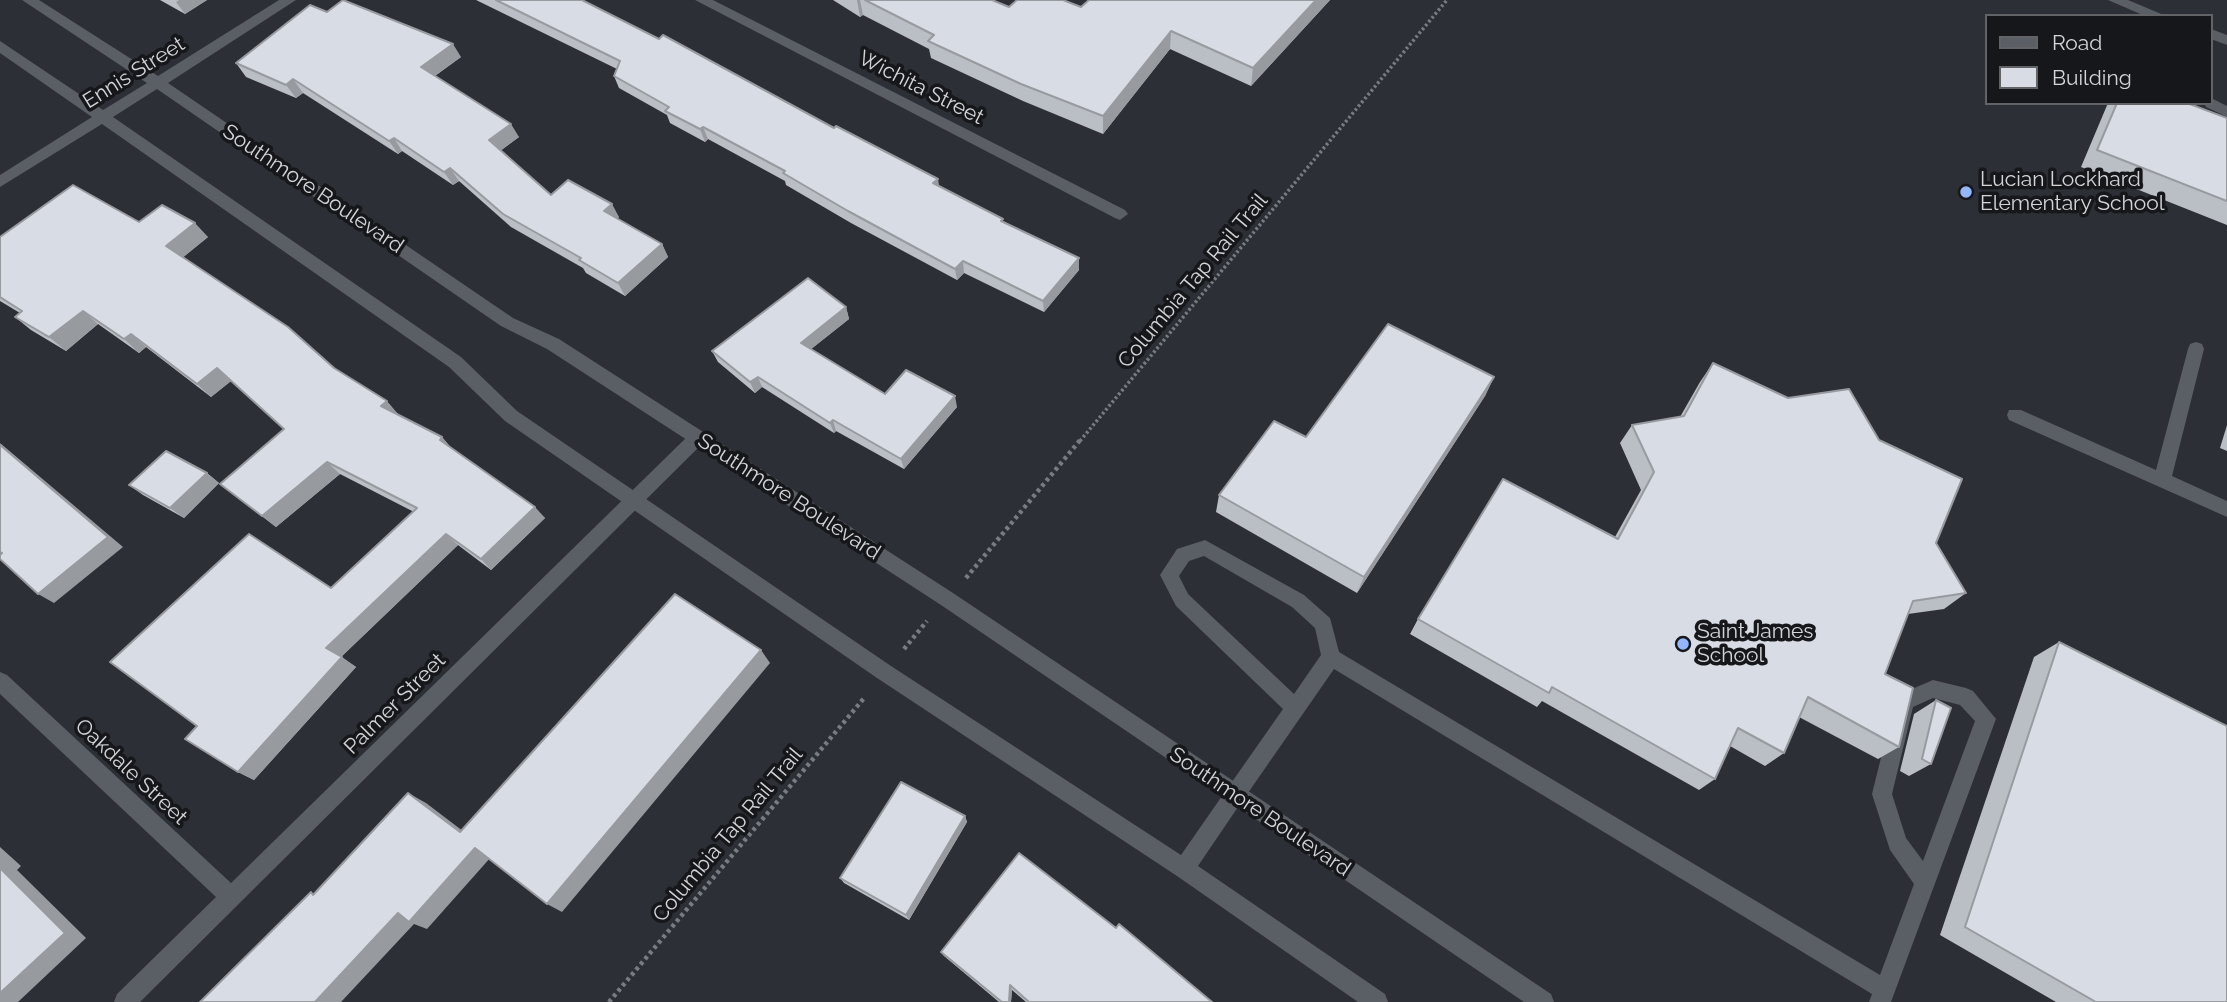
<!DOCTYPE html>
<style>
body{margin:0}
#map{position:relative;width:2227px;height:1002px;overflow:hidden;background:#2c2f36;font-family:Raleway,sans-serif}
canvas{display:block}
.legend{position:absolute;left:1985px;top:14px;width:228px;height:91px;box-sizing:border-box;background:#16171a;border:2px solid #626366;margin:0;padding:9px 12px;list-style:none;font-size:21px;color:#d3d5d9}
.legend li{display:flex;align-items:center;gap:14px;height:35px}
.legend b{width:35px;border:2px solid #626366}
</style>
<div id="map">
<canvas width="2227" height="1002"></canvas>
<ul class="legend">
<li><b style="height:9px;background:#5a5e65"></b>Road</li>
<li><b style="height:19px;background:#d8dde5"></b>Building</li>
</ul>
</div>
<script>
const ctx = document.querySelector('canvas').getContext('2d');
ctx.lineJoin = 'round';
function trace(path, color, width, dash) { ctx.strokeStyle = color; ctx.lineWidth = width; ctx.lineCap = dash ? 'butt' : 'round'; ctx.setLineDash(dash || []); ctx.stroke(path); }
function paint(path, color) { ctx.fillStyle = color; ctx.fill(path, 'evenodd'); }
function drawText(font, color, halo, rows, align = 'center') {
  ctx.font = font + ' Raleway,sans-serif'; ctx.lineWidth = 7; ctx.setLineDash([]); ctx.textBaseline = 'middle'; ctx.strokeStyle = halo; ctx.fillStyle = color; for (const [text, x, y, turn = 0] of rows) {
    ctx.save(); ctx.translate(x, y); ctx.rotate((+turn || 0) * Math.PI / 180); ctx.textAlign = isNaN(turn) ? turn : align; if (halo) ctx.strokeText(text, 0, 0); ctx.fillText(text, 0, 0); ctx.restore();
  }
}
trace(new Path2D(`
 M1080 441 1447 0`), '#787b80', 3.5, [2.5, 2.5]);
trace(new Path2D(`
 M966 578 1081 439
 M904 649 927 621
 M609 1002 865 697`), '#787b80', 4.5, [3.5, 3.5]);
paint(new Path2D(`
 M2211 98 2227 106V117L2206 107 2204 103H2211Z
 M2196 342 2202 344 2204 349 2172 476 2227 501V517L2009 420 2007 415 2009 410H2021L2156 470 2188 349 2190 344Z
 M1205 540 1304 595 1330 618 1339 652 1880 975 1914 884 1890 850 1872 794 1895 701 1898 695 1933 680 1966 688 1973 691 1996 719 1891 1002H1869L1872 994 1334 669 1241 803 1234 806 1227 803 1224 796 1227 789 1283 709 1176 606 1160 575 1177 549ZM1204 556 1292 607 1315 628 1321 655 1294 694 1188 594 1179 576 1189 561ZM1933 698 1960 705 1975 721 1923 861 1906 838 1892 794 1913 707Z`), '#5a5e65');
paint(new Path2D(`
 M695 0H713L1125 210 1128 214 1120 220 1115 218Z
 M2108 0H2128L2166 16H2145Z
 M2211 29 2227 35V45L2211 39Z
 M697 431 703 433 705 438 703 443 140 1002H114L117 994 216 897 0 694V672L7 675 231 883 691 433Z`), '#5a5e65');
paint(new Path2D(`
 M22 0H39L158 76 279 0H296L168 83 513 318 559 339 953 593 1551 994 1554 1002H1524L1238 807 1198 866 1385 994 1388 1002H1358L1177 876 877 678 505 421 449 367 102 124 0 187V175L92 117 0 53V41L103 110 147 83ZM157 89 501 326 547 349 941 605 1222 796 1181 855 891 666 517 411 461 357 113 117Z`), '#5a5e65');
paint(new Path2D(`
 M160 0H207L185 14Z
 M476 0H582L1003 219V222L1079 258V270L1044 312 964 273 957 280 851 223 786 185 785 181 708 139 705 142 670 123 667 115 619 88 614 76 617 69Z
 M833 0H992L1009 7H1081L1089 0H1330L1251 86 1170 49 1103 134 1023 101 931 58 929 49 863 15 860 17Z
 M461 57 435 76 519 137 500 151 551 195 619 217 617 219 662 244 668 257 625 296 586 273 583 268 511 227 459 181 453 185 402 151 398 154 303 93 296 98 246 77 236 63Z
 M2108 103H2187L2227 118V225L2081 167Z
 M139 222 208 237 183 257 398 414 397 415 442 437 451 448 545 518 491 570 458 545 341 657 356 667 254 780 238 772 331 588 414 512 340 474 276 527 220 484 284 429 231 381 211 397 146 347 139 353 98 324 66 351 31 330 15 317 20 313 0 301V237Z
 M846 307 849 319 811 349 885 394 957 407 904 469 836 431 834 433 762 387 755 393 718 362 712 351Z
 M1713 363 1936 543 1966 593 1944 609 1908 614 1885 674 1899 747 1878 759 1799 717 1784 753 1765 766 1730 746 1715 779 1699 790 1542 701 1537 707 1410 634 1418 619 1615 537 1641 490 1620 443 1632 425 1680 417 1700 382Z
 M1494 377 1485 396 1357 593 1216 512 1219 495 1306 437Z
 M2227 425V451L2220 448Z
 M207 473 219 483 184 518 143 495 129 485Z
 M2059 642 2227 1002H2056L1940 935 2034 657Z
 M1936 700 1931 764 1909 776 1900 771 1914 714Z
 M965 816 967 822 909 920 844 883 840 878Z
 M1116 928 1212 1002H1026L1012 990 1011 1002H999L944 956 941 952Z`), '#babec5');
paint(new Path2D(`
 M179 0H207L185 14 176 2Z
 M857 0H860L863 15 860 17Z
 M1316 0H1330L1251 86 1253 68Z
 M1171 31 1170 49 1103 134V116Z
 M453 44 461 57 429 80 421 67Z
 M293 79 303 93 296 98 286 85Z
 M511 124 519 137 496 154 489 140Z
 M703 127 708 139 705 142 700 129Z
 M394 138 402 151 398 154 389 141Z
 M450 168 459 181 453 185 444 172Z
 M938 179 940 191 933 183Z
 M612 204 619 217 611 224 604 211Z
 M195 223 208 237 180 260 166 246Z
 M662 244 668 257 625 296 618 283Z
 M1079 258V270L1044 312 1043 301Z
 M963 261 964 273 957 280 955 269Z
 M846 307 849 319 805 354 801 343Z
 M83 311 98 324 66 351 49 337Z
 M131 334 146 347 139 353 124 339Z
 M217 368 231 381 211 397 197 384Z
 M758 377 762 387 755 393 750 382Z
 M1494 377 1485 396 1357 593 1364 577Z
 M955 396 957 407 904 469 901 459Z
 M387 401 398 414 392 419 381 406Z
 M833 420 836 431 834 433 830 423Z
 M442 437 453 450 440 440Z
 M0 443 123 547 54 603 38 594Z
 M327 462 340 474 276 527 262 516Z
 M207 473 219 483 184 518 170 508Z
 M535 507 545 518 491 570 481 559Z
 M446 534 458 545 340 658 326 648Z
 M761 650 770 663 562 912 547 904Z
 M342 657 356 667 254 780 238 772Z
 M408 793 426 803 476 841 460 832Z
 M965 816 967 822 909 920 906 915Z
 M0 847 21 866 17 870 86 938 18 1002H0Z
 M475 848 491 857 427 929 414 924 341 1002H315L398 913Z
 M1010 985 1012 990 1011 1002H1009Z`), '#979ba0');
const building = new Path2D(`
 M343 0 453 44 421 67 511 124 489 140 551 195 568 180 612 204 604 211 662 244 618 283 579 260 581 258 503 214 450 168 444 172 394 138 389 141 293 79 286 85 236 63 310 5 327 12Z
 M496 0H582L659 39 663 35 834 128 836 126 938 179 933 183 1003 219 1001 221 1079 258 1043 301 963 261 955 269 848 211 783 173 785 171 703 127 700 129 665 111 669 107 614 76 620 61Z
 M865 0H992L1009 7 1017 0H1063L1081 7 1089 0H1316L1253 68 1171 31 1103 116 1021 84 928 41 934 35Z
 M2117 103H2187L2227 118V201L2097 150Z
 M73 185 139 222 162 205 195 223 166 246 288 327 334 368 387 401 381 406 442 437 440 440 535 507 481 559 446 534 326 648 342 657 238 772 185 739 197 726 110 662 249 534 331 588 417 508 327 462 262 516 220 484 284 429 217 368 197 384 131 334 124 339 83 311 49 337 15 317 22 311 0 297V237Z
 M808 278 846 307 801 343 885 394 906 370 955 396 901 459 833 420 830 423 758 377 750 382 712 351Z
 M1388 324 1494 377 1364 577 1219 495 1274 421 1306 437Z
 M1713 363 1788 398 1849 389 1879 440 1962 479 1936 543 1966 593 1913 601 1885 674 1913 688 1899 747 1808 697 1784 753 1738 728 1715 779 1552 687 1549 693 1418 619 1503 479 1618 539 1654 472 1632 425 1684 416Z
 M0 445 108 537 38 594 0 559V555L2 553 0 552Z
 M166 451 207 473 170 508 129 485Z
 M675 594 761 650 547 904 475 848 409 922 398 913 315 1002H200L311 892 313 895 408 793 460 832Z
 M2059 642 2227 726V1002H2096L1965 927Z
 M1936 700 1951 708 1931 764 1922 759Z
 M901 782 965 816 906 915 840 878Z
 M1019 853 1116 928 1119 924 1212 1002H1029L1010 985 1009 1002H1002L941 952Z
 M0 868 65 933 0 993Z`);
paint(building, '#d8dde5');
trace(building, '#979ba0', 2);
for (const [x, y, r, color] of [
 [1966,192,7,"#95b6fd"],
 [1683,644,7,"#95b6fd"]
]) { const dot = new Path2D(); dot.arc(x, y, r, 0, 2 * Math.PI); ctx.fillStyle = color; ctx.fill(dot); trace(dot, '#16171a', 2.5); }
drawText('21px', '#d3d5d9', '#16171a', [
 ["Ennis Street",134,73,-32],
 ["Wichita Street",921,88,27],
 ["Southmore Boulevard",313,189,34],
 ["Columbia Tap Rail Trail",1193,281,-50],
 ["Southmore Boulevard",789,497,33],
 ["Palmer Street",395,704,-45],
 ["Oakdale Street",131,772,43],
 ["Southmore Boulevard",1260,812,34],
 ["Columbia Tap Rail Trail",728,835,-50]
]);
drawText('21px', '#d3d5d9', '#16171a', [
 ["Lucian Lockhard",1980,180],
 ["Elementary School",1980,204],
 ["Saint James",1697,632],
 ["School",1697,656]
], 'left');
</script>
